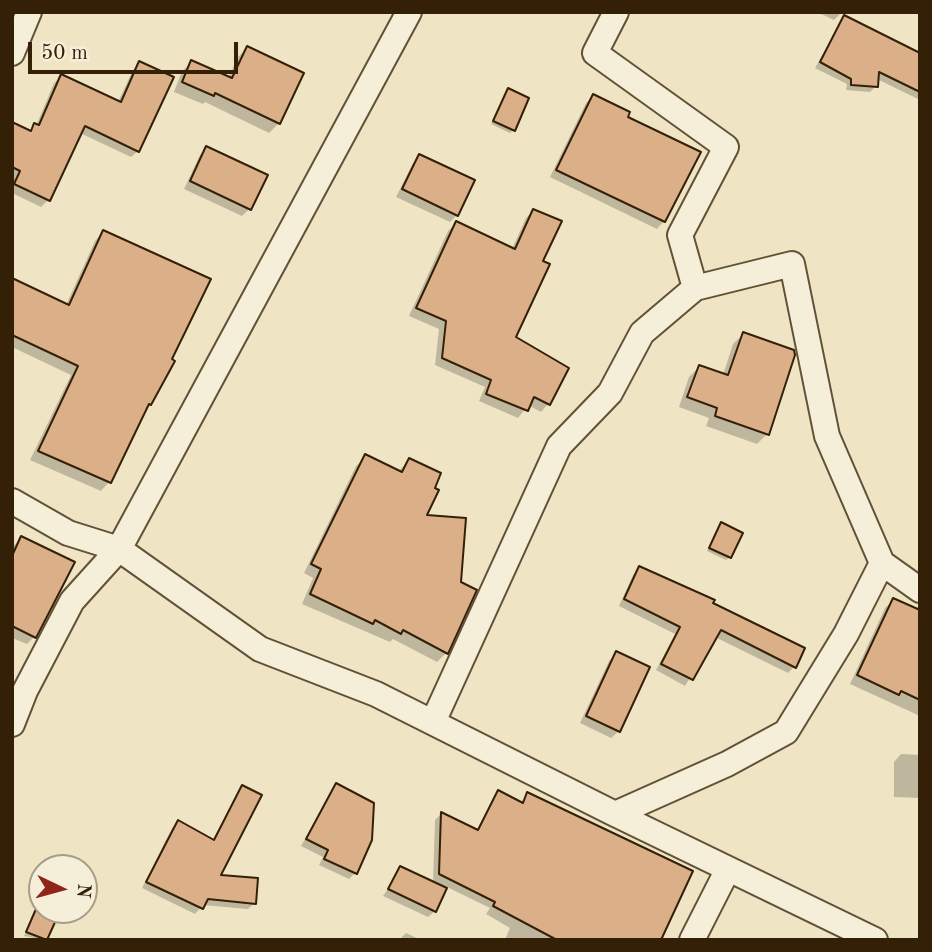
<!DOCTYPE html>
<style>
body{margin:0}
#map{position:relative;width:932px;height:952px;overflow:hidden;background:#efe5c5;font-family:"Old Standard TT",serif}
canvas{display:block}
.frame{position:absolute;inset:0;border:14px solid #332007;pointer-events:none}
.north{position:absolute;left:28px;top:854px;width:70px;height:70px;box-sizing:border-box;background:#f5eed9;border:2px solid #a79c85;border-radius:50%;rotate:95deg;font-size:19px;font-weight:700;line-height:28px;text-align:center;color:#332007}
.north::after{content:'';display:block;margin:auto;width:24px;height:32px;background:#8f2418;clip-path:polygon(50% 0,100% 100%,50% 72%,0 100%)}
.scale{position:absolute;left:28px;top:42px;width:210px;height:32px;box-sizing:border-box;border:4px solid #332007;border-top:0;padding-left:9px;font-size:21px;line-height:24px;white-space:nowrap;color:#332007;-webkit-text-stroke:5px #f5eed9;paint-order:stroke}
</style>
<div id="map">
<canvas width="932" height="952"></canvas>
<div class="frame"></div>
<div class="north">N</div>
<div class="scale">50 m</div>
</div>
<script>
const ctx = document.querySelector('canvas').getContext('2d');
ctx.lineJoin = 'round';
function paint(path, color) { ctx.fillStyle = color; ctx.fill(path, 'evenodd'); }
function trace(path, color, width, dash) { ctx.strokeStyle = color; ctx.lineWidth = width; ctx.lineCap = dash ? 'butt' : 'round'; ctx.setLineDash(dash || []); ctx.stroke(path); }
paint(new Path2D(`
 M817 12H842L834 20Z
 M844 17 915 53 920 50V100L877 79 876 86 870 92 846 90 847 84 815 68Z
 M247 48 279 123 269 133 205 102 203 104 174 92 182 71 192 62 228 78 238 57Z
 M140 63 138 151 131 157 80 133 48 200 41 207 12 193V127L28 132 36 126 54 83 61 77 118 102 133 70Z
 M508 91 513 130 510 133 491 124Z
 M594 96 664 221 657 229 550 177 586 103Z
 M207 148 249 209 242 216 184 189 200 155Z
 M420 156 457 215 450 222 396 197 413 163Z
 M533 211 541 262 514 338 567 368 548 404 541 412 528 405 518 418 479 401 485 387 435 365 439 329 409 316 448 231 456 223 512 249 526 218Z
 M103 232 150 404 109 482 101 491 30 460 71 375 12 347V278L66 305 95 241Z
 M743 334 767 434 757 444 706 426 709 418 679 407 689 377 699 367 723 375 733 344Z
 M366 457 398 472 409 460 446 653 437 662 393 639 390 642 302 604 313 578 304 573 356 466Z
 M721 525 730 557 726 560 707 551Z
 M22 538 35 636 27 644 12 638V547Z
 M639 568 711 604 794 667 788 673 715 637 685 686 656 670 675 634 619 606 633 575Z
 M894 600 920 612V716L850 684 885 608Z
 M616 653 619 731 611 738 580 723 609 661Z
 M901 754 920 755V798L894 797V762Z
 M336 785 355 873 349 879 319 865 323 857 301 846Z
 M242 787 218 877 255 903 248 909 203 905 195 914 142 888 172 828 178 822 212 841Z
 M498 792 520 803 528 794 658 940H505L510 928 486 914 490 908 445 886 435 911 428 917 383 896 401 869 433 883 435 820 441 814 476 831Z
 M39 904 42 910 57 912 45 940 24 936Z
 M406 933 421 940H399Z`), '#0003');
const building = new Path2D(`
 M844 15 920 53V92L879 72 878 87 851 85V79L820 62Z
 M247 46 304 73 280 124 215 93 214 96 182 82 191 60 232 78Z
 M139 61 174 77 139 152 85 126 50 201 14 184 20 171 12 167V122L31 131 34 123 39 125 61 74 121 102Z
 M508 88 529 98 515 131 493 121Z
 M593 94 630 112 628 117 701 152 665 222 556 170Z
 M206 146 268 175 251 210 190 181Z
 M419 154 475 180 458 216 402 189Z
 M533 209 562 221 543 261 550 264 516 337 569 368 550 405 534 397 528 411 486 394 491 380 442 358 446 321 416 308 456 221 515 249Z
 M103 230 211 279 172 359 175 361 151 405 149 404 111 483 38 451 78 366 12 335V278L69 305Z
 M743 332 794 350 795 355 769 435 715 416 717 408 687 397 699 365 728 375Z
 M365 454 402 472 409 458 441 473 435 488 439 490 427 515 466 518 461 582 477 590 448 654 403 630 401 634 375 620 373 624 310 594 321 569 311 564Z
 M721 522 743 533 731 558 709 548Z
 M21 536 75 562 36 638 12 626V556Z
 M639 566 715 600 713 603 805 648 796 668 721 630 693 680 661 664 680 627 624 599Z
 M893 598 920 610V700L901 691 899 695 857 675Z
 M616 651 650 667 620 732 586 716Z
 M336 783 374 803 372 840 357 874 324 859 328 850 306 839Z
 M242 785 262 795 221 875 258 878 256 904 208 899 203 909 146 882 178 820 214 840Z
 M498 790 523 803 527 792 693 871 661 940H557L493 906 495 902 439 874 441 812 478 830Z
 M400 866 447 888 436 912 388 889Z
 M39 902 42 910 60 911 47 940 26 932Z`);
paint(building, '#dbb089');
trace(building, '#332007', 2);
const street = new Path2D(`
 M616 12 595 53 726 147 680 235 695 288 792 264 827 436 882 563
 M12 53 29 12
 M12 501 68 533 119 549 260 649 376 694 615 814 727 764 786 732 846 634 882 563 920 590
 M433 722 559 446 610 393 642 333 695 288
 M12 724 25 691 72 601 119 549 409 12
 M615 814 875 940
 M692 940 727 871`);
trace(street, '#625136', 28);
trace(street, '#f5eed9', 24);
</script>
